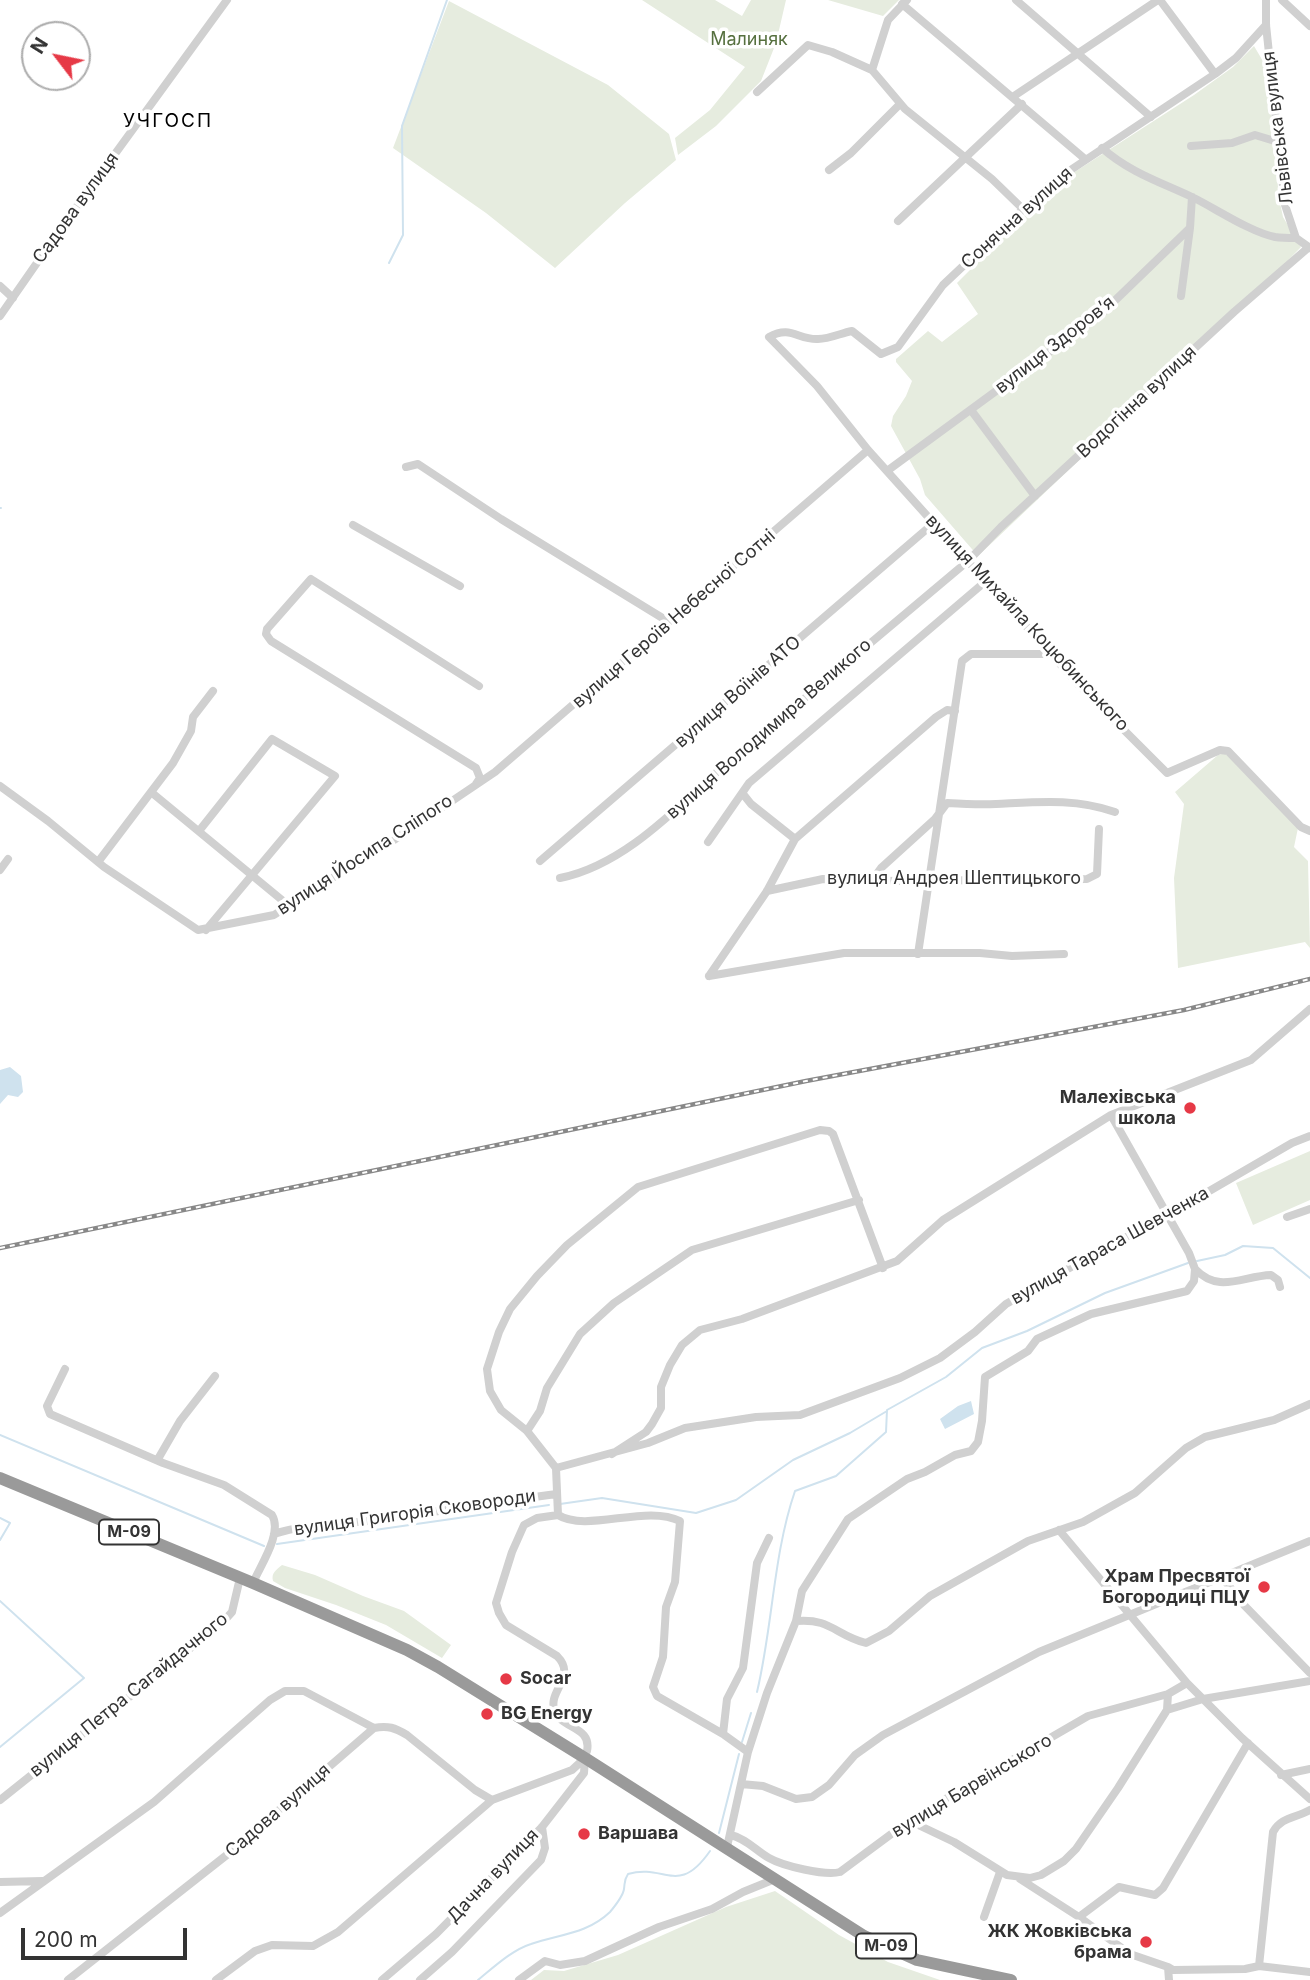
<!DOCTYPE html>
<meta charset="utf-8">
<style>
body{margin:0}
#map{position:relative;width:1310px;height:1980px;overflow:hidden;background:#fff;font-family:Inter,sans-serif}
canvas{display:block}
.north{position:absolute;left:21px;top:21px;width:70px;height:70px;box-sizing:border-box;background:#fff;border:2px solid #adadad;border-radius:50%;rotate:302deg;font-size:19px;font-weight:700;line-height:28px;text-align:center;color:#333}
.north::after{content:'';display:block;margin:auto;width:24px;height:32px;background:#e63946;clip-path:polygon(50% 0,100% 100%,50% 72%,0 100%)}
.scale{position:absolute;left:21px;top:1928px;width:166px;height:32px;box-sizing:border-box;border:4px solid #333;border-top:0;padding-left:9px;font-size:21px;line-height:24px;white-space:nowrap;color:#333;-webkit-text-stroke:5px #fff;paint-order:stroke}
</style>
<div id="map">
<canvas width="1310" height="1980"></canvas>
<div class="north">N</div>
<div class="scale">200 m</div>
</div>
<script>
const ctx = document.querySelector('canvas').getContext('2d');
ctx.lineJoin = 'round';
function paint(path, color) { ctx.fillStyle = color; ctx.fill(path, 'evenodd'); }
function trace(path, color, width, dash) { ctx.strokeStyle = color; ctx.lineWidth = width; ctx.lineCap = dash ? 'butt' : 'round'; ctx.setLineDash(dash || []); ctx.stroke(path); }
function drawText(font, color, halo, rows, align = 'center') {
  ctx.font = font + ' Inter,sans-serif'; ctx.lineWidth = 7; ctx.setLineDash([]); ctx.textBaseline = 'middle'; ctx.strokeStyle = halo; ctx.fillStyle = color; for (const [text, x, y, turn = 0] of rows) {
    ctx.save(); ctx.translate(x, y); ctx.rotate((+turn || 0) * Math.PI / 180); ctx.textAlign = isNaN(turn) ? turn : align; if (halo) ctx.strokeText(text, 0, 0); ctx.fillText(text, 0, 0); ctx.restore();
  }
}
paint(new Path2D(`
 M642 0H715L742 16 751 0H786L776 43 761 81 716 126 678 155 675 138 710 110 745 67Z
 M828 0H899L883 16Z
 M449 1 608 85 669 134 676 160 625 203 555 268 486 213 393 148Z
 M1254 46 1267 68 1279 198 1283 217 1301 247 1267 282 978 556 925 495 920 479 891 426 893 416 906 396 912 381 896 362V359L928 331 942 342 978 314 957 283 1056 184 1194 95 1233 67Z
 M1225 753 1298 828 1294 847 1308 861 1310 948 1305 942 1178 968 1174 878 1184 804 1175 792 1218 755Z
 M1310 1151V1200L1253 1225 1236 1183Z
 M282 1565 315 1575 363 1596 404 1611 451 1645 442 1658 386 1625 336 1605 285 1588 273 1581C271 1573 276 1570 282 1565Z
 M775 1891 839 1935 888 1962 940 1980H531L544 1970 564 1971 618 1955 726 1907Z`), '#e6ecdf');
paint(new Path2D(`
 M10 1067 21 1076 23 1092 18 1097 8 1095 0 1104V1070Z
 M971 1401 974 1414 945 1429 940 1419 958 1406Z`), '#cfe2ee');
trace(new Path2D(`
 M389 263 403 235 402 126 447 0
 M0 508H1
 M1197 1261 1225 1255 1243 1246 1273 1248 1310 1278
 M0 1435 264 1546
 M560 1504 602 1498 696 1513 736 1500 793 1460 850 1433 887 1411
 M0 1518 10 1523 0 1540
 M277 1544 549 1505
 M0 1601 84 1678 0 1747
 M757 1692C773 1625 773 1555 795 1491L836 1476 886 1432 887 1410 946 1377 982 1348 1027 1331 1105 1293 1188 1263
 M742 1742 751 1713
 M719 1833 739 1754
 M478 1980C494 1967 512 1950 531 1944 560 1934 587 1934 610 1912 615 1906 623 1896 624 1889 625 1882 624 1880 628 1874 665 1863 678 1897 710 1851`), '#cfe2ee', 2);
trace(new Path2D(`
 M1016 0 1151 117
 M1160 0 1215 74
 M1266 0V25L1285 205 1296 238 1310 248
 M1282 0 1310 26
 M902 4 1085 159
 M1266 25 1236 58 1215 74 1051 183 943 285 898 347 881 354 852 331C841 333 830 339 818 339 798 340 791 325 769 337L817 386 868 450 1079 685 1167 773 1220 750 1228 751 1301 827 1310 831
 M872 70 888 20 907 0
 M757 92 808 45 832 52 872 70 905 109 992 179 1024 210
 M1014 96 1158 0
 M1191 146 1232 143 1255 135 1278 142
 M1102 148C1129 172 1160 182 1192 197 1215 208 1250 232 1275 237 1282 238 1289 238 1296 238
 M829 170 851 153 900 104
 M898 221 1022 104
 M0 286 13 298
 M1181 296 1190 228
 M0 316 64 224 227 0
 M971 410 1035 496
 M406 467 418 464 501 519 669 622
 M887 471 1101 314 1190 228 1192 197
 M353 525 460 586
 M476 784 480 778 476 768 271 641 266 634 267 629 311 579 479 686
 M0 786 48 821 104 867 198 930 274 915 325 882 363 861 495 772 868 450
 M151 792 288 905
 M743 794 751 804 795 839
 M199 831 272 739 335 776 206 930
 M708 842 749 783 986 581
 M540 861 935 522
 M98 862 173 763 191 731 193 717 213 691
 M0 870 8 859
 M560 878C621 866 672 813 717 772L968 561 1001 527 1234 312 1309 247
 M873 879 881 868 935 819 947 803C963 804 980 805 996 804 1038 802 1075 798 1115 812
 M767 891 823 879 895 881 1087 879 1097 874 1099 829
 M918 954 962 661 971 654H1051
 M709 976 767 891 795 839 936 717 947 710 955 711
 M709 976 844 953H980L1012 956 1064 954
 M1287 1217 1310 1209
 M1195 1269C1219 1294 1242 1276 1271 1275L1278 1280 1280 1287
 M65 1369 47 1406 50 1414 163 1463 224 1485 272 1515C283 1533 260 1566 253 1583
 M527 1431 540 1411 547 1388 580 1334 614 1303 692 1250 859 1200
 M612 1454 646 1432 652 1424 661 1408V1387L670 1365 682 1345 700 1330 742 1319 897 1261 943 1220 1111 1115 1251 1060 1310 1009
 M158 1459 180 1421 215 1376
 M556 1468 648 1443 685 1428 756 1417 800 1415 900 1378 940 1358 975 1332 1006 1304 1087 1258 1168 1215 1292 1143 1310 1136
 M556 1468 527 1431 501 1410 490 1391 487 1369 499 1332 510 1309 537 1276 567 1245 638 1187 820 1130 829 1131 833 1134 883 1268
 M556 1468 558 1515
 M558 1515C587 1533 646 1504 680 1521L675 1582 666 1607 663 1657 653 1687 657 1696 723 1734 748 1752
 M558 1515 537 1518 524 1525 512 1552 496 1603 499 1613 506 1625 557 1656C578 1677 546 1691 555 1712 563 1729 592 1727 587 1751
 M1059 1530 1187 1683 1242 1738 1310 1799
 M274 1534C306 1523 341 1525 375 1520 436 1512 496 1502 557 1494
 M1222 1577 1242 1603 1310 1673
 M796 1621C831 1618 835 1635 866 1643L889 1631 930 1596 1028 1541 1083 1522 1135 1493 1186 1448 1205 1437 1274 1420 1310 1404
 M1168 1694 1187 1683
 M723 1734 727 1699 743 1668 757 1563 769 1538
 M1281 1775 1310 1769
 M741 1784 763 1786 796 1799 812 1797 829 1785 855 1755 883 1735 1039 1652 1310 1541
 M0 1800 223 1622 232 1612 240 1578
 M912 1822 954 1842 1007 1875 1030 1878 1041 1875 1064 1861 1076 1849 1118 1788 1167 1710 1203 1699 1310 1681
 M731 1835C747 1839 755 1850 769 1858 783 1866 825 1876 840 1872L894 1832 950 1796 1088 1716 1168 1694 1167 1710
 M727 1847 748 1752 767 1693 796 1621 802 1591 848 1519 907 1479 925 1472 955 1455 971 1451 978 1442 982 1421 985 1377 1028 1351 1037 1339 1091 1314 1187 1291 1194 1281 1195 1269 1189 1253 1111 1115
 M1020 1879 1079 1917 1130 1954 1168 1967 1169 1980
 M0 1882 43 1881
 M0 1913 154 1802 270 1700 285 1691H304L374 1728
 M984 1917 1000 1872
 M1079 1917 1119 1887 1155 1895 1163 1888 1248 1743
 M1259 1966 1273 1832C1281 1817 1296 1818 1310 1810
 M1168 1967 1173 1970 1245 1969 1259 1966 1310 1972
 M68 1980 228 1854 374 1728C388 1725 395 1728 407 1735L475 1790 492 1800
 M216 1980 255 1951 272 1945 313 1946 338 1932 492 1800 572 1770 585 1758
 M382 1980 436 1934 542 1827 584 1773 585 1758
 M420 1980 452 1952 541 1860 545 1848 542 1827
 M519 1980 545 1961 560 1965 585 1961 659 1927 712 1909 743 1892 775 1879`), '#d0d0d0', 8);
trace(new Path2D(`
 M0 1478 253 1583 407 1650 438 1667 585 1758 864 1936 917 1960 1011 1980`), '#9a9a9a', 12);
const rail = new Path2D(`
 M0 1248 806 1081 1184 1010 1310 979`);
trace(rail, '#888', 4.5);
trace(rail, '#fff', 2, [5]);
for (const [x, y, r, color] of [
 [1190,1108,7,"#e63946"],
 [1264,1587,7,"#e63946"],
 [506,1679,7,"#e63946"],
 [487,1714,7,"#e63946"],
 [584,1834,7,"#e63946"],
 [1146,1942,7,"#e63946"]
]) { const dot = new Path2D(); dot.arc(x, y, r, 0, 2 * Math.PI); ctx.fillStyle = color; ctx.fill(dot); trace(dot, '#fff', 2.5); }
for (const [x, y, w] of [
 [129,1532,60],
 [886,1946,60]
]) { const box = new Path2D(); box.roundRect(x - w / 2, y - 12.5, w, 25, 5); ctx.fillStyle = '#fff'; ctx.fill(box); trace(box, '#333', 2); }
drawText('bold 16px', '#333', null, [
 ["М-09",129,1532],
 ["М-09",886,1946]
]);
drawText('18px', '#56703f', '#fff', [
 ["Малиняк",749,40]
]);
drawText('18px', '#333', '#fff', [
 ["Львівська вулиця",1278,128,-97],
 ["Садова вулиця",76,208,-54],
 ["Сонячна вулиця",1017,218,-42],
 ["вулиця Здоровʼя",1055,345,-38],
 ["Водогінна вулиця",1137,402,-43],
 ["вулиця Героїв Небесної Сотні",674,619,-41],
 ["вулиця Михайла Коцюбинського",1027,623,47],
 ["вулиця Воїнів АТО",738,692,-41],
 ["вулиця Володимира Великого",769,729,-41],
 ["вулиця Йосипа Сліпого",365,855,-33],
 ["вулиця Андрея Шептицького",954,879],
 ["вулиця Тараса Шевченка",1110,1246,-29],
 ["вулиця Григорія Сковороди",415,1513,-8],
 ["вулиця Петра Сагайдачного",129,1695,-39],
 ["вулиця Барвінського",972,1786,-31],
 ["Садова вулиця",278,1811,-41],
 ["Дачна вулиця",493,1876,-46]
]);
drawText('bold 18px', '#333', '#fff', [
 ["Малехівська",1176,1098],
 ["школа",1176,1119],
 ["Храм Пресвятої",1250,1577],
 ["Богородиці ПЦУ",1250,1598],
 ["Socar",520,1679,"left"],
 ["BG Energy",501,1714,"left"],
 ["Варшава",598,1834,"left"],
 ["ЖК Жовківська",1132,1932],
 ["брама",1132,1953]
], 'right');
ctx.letterSpacing = '2px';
drawText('19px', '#000', '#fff', [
 ["УЧГОСП",168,121]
]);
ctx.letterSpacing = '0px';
</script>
